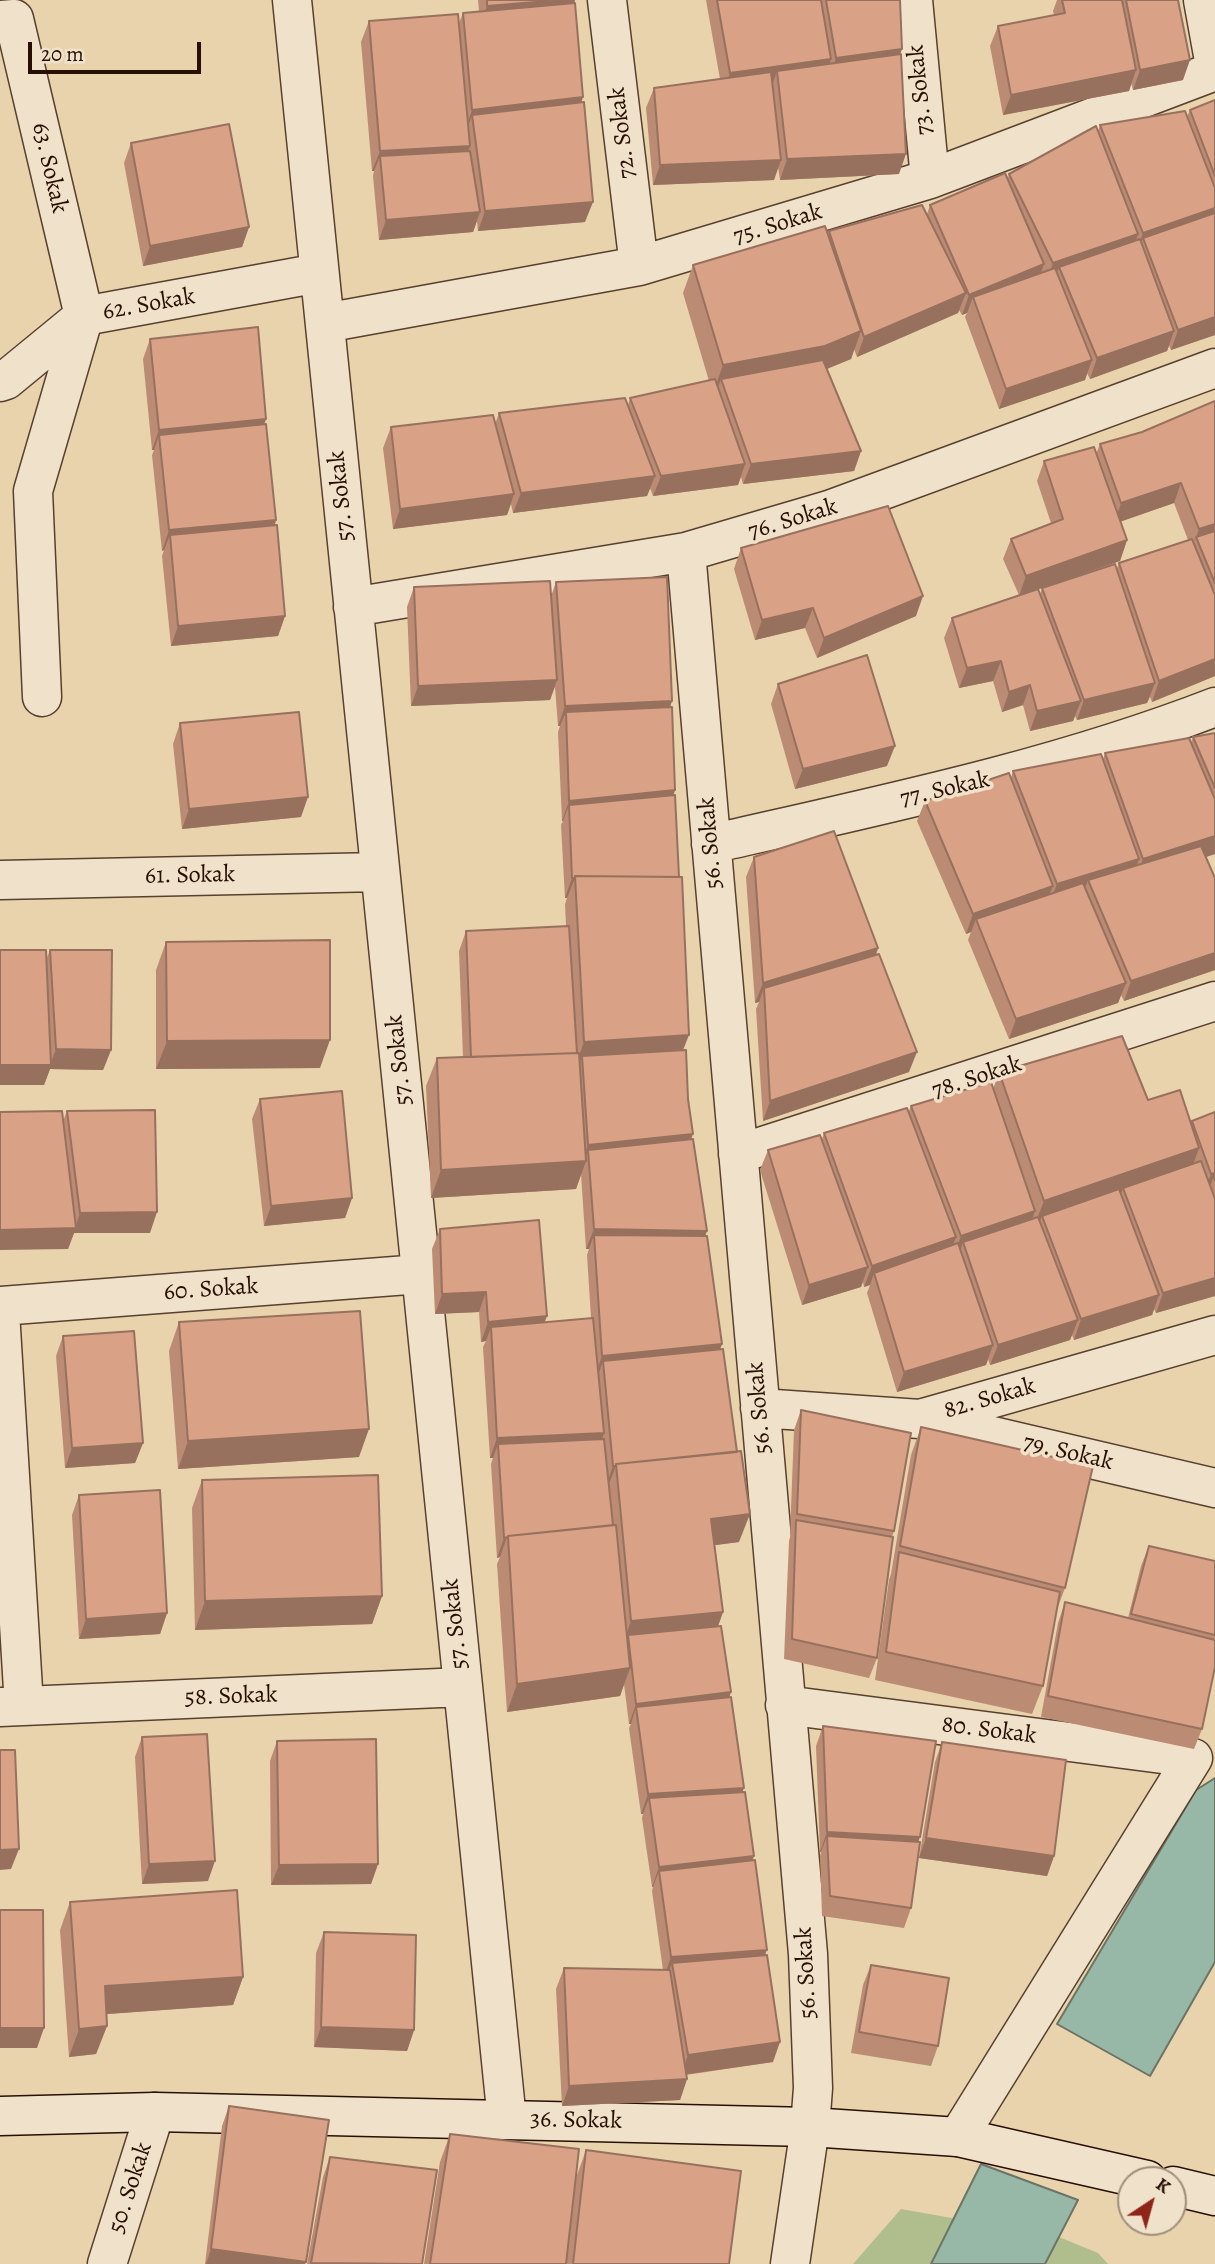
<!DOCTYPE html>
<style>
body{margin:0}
#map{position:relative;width:1215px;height:2264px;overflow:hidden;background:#e8d3ad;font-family:Alegreya,serif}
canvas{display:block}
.north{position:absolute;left:1117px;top:2166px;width:70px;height:70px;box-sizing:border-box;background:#f0e2ca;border:2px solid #a08e7a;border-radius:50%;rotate:36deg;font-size:19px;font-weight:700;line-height:28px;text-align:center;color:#280f03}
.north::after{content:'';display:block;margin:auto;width:24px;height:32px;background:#8f2418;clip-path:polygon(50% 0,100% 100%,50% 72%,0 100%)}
.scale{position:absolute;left:28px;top:42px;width:173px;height:32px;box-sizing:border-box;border:4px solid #280f03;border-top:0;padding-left:9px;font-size:21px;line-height:24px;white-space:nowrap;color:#280f03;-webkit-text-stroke:5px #f0e2ca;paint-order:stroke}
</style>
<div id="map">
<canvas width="1215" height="2264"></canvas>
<div class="north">K</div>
<div class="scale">20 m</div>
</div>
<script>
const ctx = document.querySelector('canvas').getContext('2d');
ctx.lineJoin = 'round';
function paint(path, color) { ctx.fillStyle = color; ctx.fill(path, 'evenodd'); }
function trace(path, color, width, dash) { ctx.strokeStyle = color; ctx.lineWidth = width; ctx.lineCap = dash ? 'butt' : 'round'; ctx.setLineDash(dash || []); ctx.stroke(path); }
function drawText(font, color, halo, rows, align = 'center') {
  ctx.font = font + ' Alegreya,serif'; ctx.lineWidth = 7; ctx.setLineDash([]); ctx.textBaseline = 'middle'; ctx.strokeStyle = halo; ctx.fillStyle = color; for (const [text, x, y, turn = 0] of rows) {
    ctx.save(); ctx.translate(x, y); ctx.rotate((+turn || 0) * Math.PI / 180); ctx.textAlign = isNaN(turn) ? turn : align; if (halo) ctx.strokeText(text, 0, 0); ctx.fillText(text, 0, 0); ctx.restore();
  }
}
paint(new Path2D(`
 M901 2209 1059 2237 1098 2253 1108 2264H853Z`), '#b0be8e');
const water = new Path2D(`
 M1215 1778V1962L1150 2076 1057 2024 1196 1790Z
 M981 2164 1078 2200 1045 2264H931Z`);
paint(water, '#98b8a7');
trace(water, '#6b7465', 2);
const minor = new Path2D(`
 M292 0 507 2120
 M607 0 639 266
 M913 0 930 179
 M1203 0 1215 66
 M0 20 14 19 84 316 33 491 42 697
 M325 323 639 266 930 179 1215 71
 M0 382 6 380 84 316 319 273
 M686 552 808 1954 813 2088 810 2127 790 2264
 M353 607 686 552 829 510 1215 368
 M711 844C881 805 1052 770 1215 707
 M0 880 380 872
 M738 1154 1215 1001
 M0 1306 421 1274
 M0 1312 24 1706
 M760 1408 920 1419 1215 1335
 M924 1420 1215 1488
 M785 1705 1193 1758 958 2137
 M0 1707 463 1687
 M107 2264 155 2112`);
const secondary = new Path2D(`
 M0 2116 155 2112 810 2127 958 2137 1147 2180
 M1173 2186 1215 2196`);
trace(minor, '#58402e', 41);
trace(secondary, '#280f03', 41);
trace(minor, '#f0e2ca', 38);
trace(secondary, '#f0e2ca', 38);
paint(new Path2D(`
 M478 0H575L574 3 582 103 585 222 478 231 477 221 473 232 379 240 373 176 374 171H372L361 42 369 21 459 23 463 13 479 11Z
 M706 0H900L899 174 780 180 778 167 774 180 653 185 646 108 654 88 720 79Z
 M1057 0H1178L1183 80 1133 90 1131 83 1129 91 1003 115 990 46 998 26 1054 15 1053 11Z
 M1215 100V335L1171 350 1169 346 1167 351 1090 379 1087 373 1085 380 999 409 965 317 967 313 962 315 959 310 958 313 857 357 854 349 851 359 827 369 861 451 854 471 743 484 741 477 738 485 653 496 650 488 647 496 513 513 511 504 507 515 393 529 383 448 391 427 495 424 499 413 628 405 630 398 709 381 683 293 693 265 828 234 829 231 927 214 930 205 1008 178 1009 174 1098 131 1100 125 1187 117 1190 110Z
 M131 143 249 227 242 247 143 266 124 163Z
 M150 339 264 425 276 520 275 525 285 616 278 636 171 646 162 556 164 550 162 551 152 455 154 450H152L143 359Z
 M1215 401V676L1152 702 1150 697 1147 703 1077 720 1075 716 1073 721 1030 731 1023 705 1002 712 993 681 959 688 944 638 952 618 1019 595 1003 559 1011 539 1051 523 1037 481 1044 461 1096 454 1100 444 1142 432ZM1174 503 1188 540 1119 563 1117 568 1042 588 1040 594 1038 589 1120 561 1127 540 1121 521Z
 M741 548 916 616 817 658 805 628 755 640 734 569Z
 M556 582 672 701 670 707 675 790 673 796 683 1050 691 1139 720 1349 739 1542 715 1545 723 1612 718 1626 731 1692 729 1698 753 1861 764 1956 773 2062 686 2075 687 2079 680 2100 562 2106 556 1989 564 1968 663 1970 652 1891 653 1887H652L642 1818 643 1814H641L629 1728 631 1724H629L624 1684 620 1696 507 1712 497 1564 500 1557 497 1558 491 1464 493 1458H490L483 1347 486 1341 481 1342 479 1312 435 1314 432 1249 440 1229 547 1316 544 1322 591 1318 587 1255 589 1249H586L581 1174 576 1189 431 1198 426 1086 437 1058 463 1057 459 951 466 931 566 926 565 904 567 898H565L561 825 563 821H562L558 732 560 726H558L555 687 550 700 411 706 407 607 414 587 551 596Z
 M778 684 887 766 795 789 771 704Z
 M180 723 301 817 182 829 173 744Z
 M1215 733V854L1206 857 1215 878V970L1124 1001 1121 995 1118 1003 1009 1039 968 940 971 932 966 934 917 821 925 801 1011 778 1013 771 1103 759 1105 753 1191 743 1193 737Z
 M754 857 878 948 876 956 909 1072 763 1121 756 1009 759 1002 755 1003 746 877Z
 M166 942 320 1068 156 1069V970Z
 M50 950 111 1050 103 1070 50 1069 44 1085 46 960Z
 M999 1072 1148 1100 1191 1124 1192 1121 1215 1112V1296L1156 1313 1154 1309 1152 1315 1074 1340 1072 1335 1070 1340 990 1365 988 1359 986 1365 897 1392 867 1293 870 1285 864 1287 863 1282 861 1287 802 1305 760 1170 768 1150 822 1139 824 1133 908 1113 911 1106 993 1089Z
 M260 1099 352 1198 345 1218 264 1226 252 1119Z
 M67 1111 150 1233H74L68 1249 63 1121Z
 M179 1322 359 1457 178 1469 169 1351Z
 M63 1336 143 1443 135 1463 65 1468 56 1356Z
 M801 1410 894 1531 892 1537 877 1658 869 1678 784 1659 789 1541 791 1534H790L794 1430Z
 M921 1427 1065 1588 1056 1612 1043 1686 1032 1714 875 1680 889 1580 891 1574 911 1455Z
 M202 1480 382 1596 372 1624 195 1630 192 1508Z
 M79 1495 167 1613 160 1634 79 1639 72 1515Z
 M1149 1546 1215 1561V1667L1202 1729 1194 1749 1041 1717 1058 1623 1065 1602 1128 1618 1141 1566Z
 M823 1726 919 1842 911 1908 904 1928 822 1916 820 1857 821 1852H820L816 1746Z
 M142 1737 208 1881 142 1884 135 1757Z
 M277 1741 378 1864 371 1884 271 1885 270 1761Z
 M942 1742 1054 1856 1047 1876 919 1858 935 1762Z
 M70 1902 243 1977 233 2005 106 2014 107 2026 96 2054 69 2057 60 1930Z
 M324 1932 414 2030 407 2051 314 2047 316 1953Z
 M871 1965 938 2046 931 2066 851 2053 863 1985Z
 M229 2106 305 2264H205L222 2126Z
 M450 2134 566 2264H424L440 2162Z
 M586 2150 729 2264H566L576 2178Z
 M330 2157 422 2264H307L323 2177Z`), '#bb8b74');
paint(new Path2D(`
 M560 0H575L568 19 480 26 487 6Z
 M902 49 895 69 829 78 836 58Z
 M831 59 824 79 777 71 772 86 723 93 730 73Z
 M1190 60 1183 80 1133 90 1140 70Z
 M1136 70 1129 91 1003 115 1011 95Z
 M583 97 576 118 472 115 467 130H465L472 110Z
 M470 146 463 167 380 156 374 171H372L380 151Z
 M906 154 899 174 780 180 787 159Z
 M781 160 774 180 653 185 660 165Z
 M593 202 585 222 478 231 485 211Z
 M1215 208V224L1143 238 1138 253H1136L1143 233Z
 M480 212 473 232 379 240 386 220Z
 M249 227 242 247 143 266 150 246Z
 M1138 234 1131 255 1059 267 1054 281 1046 284 1053 263Z
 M1044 264 1037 284 973 297 967 313 962 315 969 295Z
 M966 293 958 313 857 357 864 337Z
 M1215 317V335L1171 350 1178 330Z
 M861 331 851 359 814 374 721 379 716 393H713L723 365Z
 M1174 331 1167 351 1090 379 1097 358Z
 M1092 360 1085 380 999 409 1006 389Z
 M266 419 259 440 159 435 154 450H152L159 430Z
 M861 451 854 471 743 484 751 464Z
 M745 464 738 485 653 496 661 476Z
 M655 476 647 496 513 513 521 493Z
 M1181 483 1174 503 1114 524 1121 503Z
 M514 494 507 515 393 529 400 509Z
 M276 520 269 540 170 535 164 550 162 551 169 530Z
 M1215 524V541L1196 538 1199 529Z
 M1127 540 1120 561 1019 596 1026 576Z
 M923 596 916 616 817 658 824 638Z
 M813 608 805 628 755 640 762 620Z
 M285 616 278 636 171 646 178 626Z
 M1215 659V676L1152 702 1159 681Z
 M1001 661 993 681 959 688 967 668Z
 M557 680 550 700 411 706 418 686Z
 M1155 683 1147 703 1077 720 1084 700Z
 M1030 685 1023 705 1002 712 1009 692Z
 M672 701 665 721 566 712 560 726H558L565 706Z
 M1081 701 1073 721 1030 731 1037 711Z
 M895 746 887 766 795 789 803 769Z
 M675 790 668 811 569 805 563 821H562L569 801Z
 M308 797 301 817 182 829 189 809Z
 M1215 836V854L1136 879 1143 859Z
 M1139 859 1132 879 1088 880 1083 894 1049 904 1057 884Z
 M572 878H575L567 898H565Z
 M1053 886 1045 906 976 919 971 932 966 934 973 914Z
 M878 948 871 968 764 988 759 1002 755 1003 763 983Z
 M1215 953V970L1124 1001 1131 981Z
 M1126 983 1118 1003 1009 1039 1016 1019Z
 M689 1035 678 1063 582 1056 578 1069 574 1070 584 1042Z
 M330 1040 320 1068 156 1069 167 1041Z
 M56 1049 111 1050 103 1070 50 1069 44 1085H0V1065H50Z
 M917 1052 909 1072 763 1121 770 1101Z
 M693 1134 686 1154 588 1150 584 1161H586L576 1189 431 1198 441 1170 582 1161 588 1145Z
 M1199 1148 1189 1176 1123 1188 1119 1200 1042 1216 1037 1228 1033 1229 1044 1201Z
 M1215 1173V1182L1213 1178 1208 1193 1204 1194 1211 1174Z
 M352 1198 345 1218 264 1226 271 1206Z
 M1035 1211 1028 1231 963 1242 959 1254 954 1256 961 1236Z
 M157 1212 150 1233H74L68 1249 0 1250V1230L75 1228 80 1213Z
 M594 1229 707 1231 700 1251 594 1235 589 1249H586Z
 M956 1237 949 1257 874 1273 870 1285 864 1287 872 1266Z
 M868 1267 861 1287 802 1305 809 1285Z
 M1215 1278V1296L1156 1313 1163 1293Z
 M486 1292 479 1312 435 1314 442 1294Z
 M1159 1295 1152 1315 1074 1340 1081 1319Z
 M547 1316 539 1337 491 1327 486 1341 481 1342 488 1322Z
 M1078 1320 1070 1340 990 1365 998 1345Z
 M722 1344 715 1364 603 1361 598 1376H595L602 1356Z
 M993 1345 986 1365 897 1392 904 1372Z
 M369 1429 359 1457 178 1469 188 1441Z
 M604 1433 597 1454 498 1444 493 1458H490L497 1438Z
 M143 1443 135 1463 65 1468 72 1448Z
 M613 1466H616L608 1486H606Z
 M750 1514 739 1542 701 1547 711 1519Z
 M507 1537 500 1557 497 1558 504 1538Z
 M382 1596 372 1624 195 1630 205 1601Z
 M723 1612 713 1640 628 1635 623 1648 621 1649 631 1621Z
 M167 1613 160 1634 79 1639 86 1619Z
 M630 1668 620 1696 507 1712 517 1684Z
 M731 1692 723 1713 636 1707 631 1724H629L636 1704Z
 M744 1788 736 1808 649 1798 643 1814H641L648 1794Z
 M827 1832 920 1837 913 1857 827 1836 821 1852H820Z
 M926 1838 1054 1856 1047 1876 919 1858Z
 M19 1849 11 1869 0 1870V1850Z
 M754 1856 747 1876 659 1871 653 1887H652L659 1867Z
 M215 1861 208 1881 142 1884 149 1864Z
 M378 1864 371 1884 271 1885 279 1865Z
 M767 1950 759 1970 672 1963 667 1977H664L671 1957Z
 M243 1977 233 2005 94 2015 105 1986Z
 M107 2026 96 2054 69 2057 79 2029Z
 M321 2027 414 2030 407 2051 314 2047Z
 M0 2028H44L37 2048H0Z
 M780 2042 773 2062 681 2075 688 2055Z
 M687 2079 680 2100 562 2106 569 2086Z
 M211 2249 306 2262 305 2264H206Z`), '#98715e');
const building = new Path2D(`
 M487 0H560L487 6Z
 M717 0H821L831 59 730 73Z
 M826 0H900L902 49 836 58Z
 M1062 0H1122L1136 70 1011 95 998 26 1065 13Z
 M1126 0H1178L1190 60 1140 70Z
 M575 3 583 97 472 110 463 13Z
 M458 14 470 146 380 151 369 21Z
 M901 54 906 154 787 159 777 71Z
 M771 72 781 160 660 165 654 88Z
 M1215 100V176L1190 110Z
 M584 102 593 202 485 211 472 115Z
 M1185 111 1215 188V208L1143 233 1100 125Z
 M229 124 249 227 150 246 131 143Z
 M1096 126 1138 234 1053 263 1009 174Z
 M470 151 480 212 386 220 380 156Z
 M1005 173 1044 264 969 295 930 205Z
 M922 205 966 293 864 337 829 231Z
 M1215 213V317L1178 330 1143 238Z
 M825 226 861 331 825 346 723 365 693 265Z
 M1140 239 1174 331 1097 358 1059 267Z
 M1055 268 1092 360 1006 389 973 297Z
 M258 327 266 419 159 430 150 339Z
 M823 360 861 451 751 464 721 379Z
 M715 379 745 464 661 476 630 398Z
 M625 398 655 476 521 493 499 413Z
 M1215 401V524L1199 529 1181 483 1121 503 1100 444 1142 432Z
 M493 415 514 494 400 509 391 427Z
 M266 424 276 520 169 530 159 435Z
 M1094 447 1127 540 1026 576 1011 539 1063 519 1044 461Z
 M888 506 923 596 824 638 813 608 762 620 741 548Z
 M277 525 285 616 178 626 170 535Z
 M1215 531V583L1196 537Z
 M1192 539 1215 595V659L1159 681 1119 563Z
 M1115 564 1155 683 1084 700 1042 588Z
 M667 577 672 701 565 706 556 582Z
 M550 581 557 680 418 686 414 587Z
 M1038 589 1081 701 1037 711 1030 685 1009 692 1001 661 967 668 952 618Z
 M867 655 895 746 803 769 778 684Z
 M672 707 675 790 569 801 566 712Z
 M299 712 308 797 189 809 180 723Z
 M1215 733V788L1193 737Z
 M1189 738 1215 799V836L1143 859 1105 753Z
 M1101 754 1139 859 1057 884 1013 771Z
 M1009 773 1053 886 973 914 925 801Z
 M675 795 679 877 575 876V878H572L569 805Z
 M834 831 878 948 763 983 754 857Z
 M1201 846 1215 878V953L1131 981 1088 880Z
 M575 876 682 877 689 1035 584 1042Z
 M1083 883 1126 983 1016 1019 976 919Z
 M569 926 577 1053 471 1057 466 931Z
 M330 940V1040L167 1041 166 942Z
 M0 950H46L51 1065H0Z
 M50 950H112L111 1050 56 1049Z
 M879 954 917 1052 770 1101 764 988Z
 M1122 1036 1148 1100 1180 1090 1199 1148 1044 1201 999 1072Z
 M686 1050 688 1099 693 1134 588 1145 582 1056Z
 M579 1053 586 1161 441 1170 437 1058Z
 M991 1082 1035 1211 961 1236 911 1106Z
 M342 1091 352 1198 271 1206 260 1099Z
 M907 1108 956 1237 872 1266 824 1133Z
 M155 1110 157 1212 80 1213 67 1111Z
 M62 1111 76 1228 0 1230V1112Z
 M1215 1112V1173L1211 1174 1192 1121Z
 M820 1135 868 1267 809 1285 768 1150Z
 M693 1139 707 1231 594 1229 588 1150Z
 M1201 1161 1215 1199V1278L1163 1293 1123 1188Z
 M1119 1189 1159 1295 1081 1319 1042 1216Z
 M1038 1217 1078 1320 998 1345 963 1242Z
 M539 1220 547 1316 488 1322 486 1292 442 1294 440 1229Z
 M594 1235 707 1236 722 1344 602 1356Z
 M958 1243 993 1345 904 1372 874 1273Z
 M360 1311 369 1429 188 1441 179 1322Z
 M593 1318 604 1433 497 1438 491 1327Z
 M134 1331 143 1443 72 1448 63 1336Z
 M723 1349 737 1452 616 1464V1466H613L603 1361Z
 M801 1410 911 1433 894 1531 797 1514Z
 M921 1427 1093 1466 1065 1588 900 1546Z
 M604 1439 613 1525 508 1536V1537L504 1538 498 1444Z
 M741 1451 750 1514 711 1519 723 1612 631 1621 616 1464Z
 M378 1475 382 1596 205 1601 202 1480Z
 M160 1490 167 1613 86 1619 79 1495Z
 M796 1520 893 1537 877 1658 792 1639Z
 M616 1525 630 1668 517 1684 508 1536Z
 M1149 1546 1215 1561V1635L1131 1614Z
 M899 1552 1060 1592 1043 1686 886 1652Z
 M1065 1602 1215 1640V1667L1202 1729 1048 1696Z
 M721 1626 731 1692 636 1704 628 1635Z
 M731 1697 744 1788 648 1794 636 1707Z
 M823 1726 936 1741 920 1837 827 1832Z
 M207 1734 215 1861 149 1864 142 1737Z
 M376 1739 378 1864 279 1865 277 1741Z
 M942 1742 1066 1760 1054 1856 926 1838Z
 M0 1750H15L19 1849 0 1850Z
 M745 1792 754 1856 659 1867 649 1798Z
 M827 1836 920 1842 911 1908 830 1896Z
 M755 1860 767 1950 671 1957 659 1871Z
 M237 1890 243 1977 105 1986 107 2026 79 2029 70 1902Z
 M0 1910H43L44 2028H0Z
 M324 1932 416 1935 414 2030 321 2027Z
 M767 1955 780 2042 688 2055 672 1963Z
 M871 1965 949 1978 938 2046 859 2032Z
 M564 1968 670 1970 687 2079 569 2086Z
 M229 2106 329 2120 306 2262 211 2249Z
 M450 2134 579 2149 566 2264H430Z
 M586 2150 741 2171 729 2264H573Z
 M330 2157 437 2170 422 2264 311 2263Z`);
paint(building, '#d9a287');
trace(building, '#98715e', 2);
drawText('24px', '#280f03', '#f0e2ca', [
 ["73. Sokak",921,90,-96],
 ["72. Sokak",623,133,-97],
 ["63. Sokak",49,168,77],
 ["75. Sokak",778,225,-17],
 ["62. Sokak",149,305,-10],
 ["57. Sokak",342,496,-96],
 ["76. Sokak",793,520,-17],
 ["77. Sokak",945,790,-13],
 ["56. Sokak",711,843,-95],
 ["61. Sokak",190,876,-1],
 ["57. Sokak",400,1060,-96],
 ["78. Sokak",977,1078,-18],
 ["60. Sokak",211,1290,-4],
 ["82. Sokak",990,1399,-16],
 ["56. Sokak",760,1408,-95],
 ["79. Sokak",1068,1453,13],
 ["57. Sokak",456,1624,-96],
 ["58. Sokak",231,1697,-2],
 ["80. Sokak",989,1731,7],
 ["56. Sokak",807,1973,-93],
 ["36. Sokak",576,2121,1],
 ["50. Sokak",131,2188,-72]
]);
</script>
